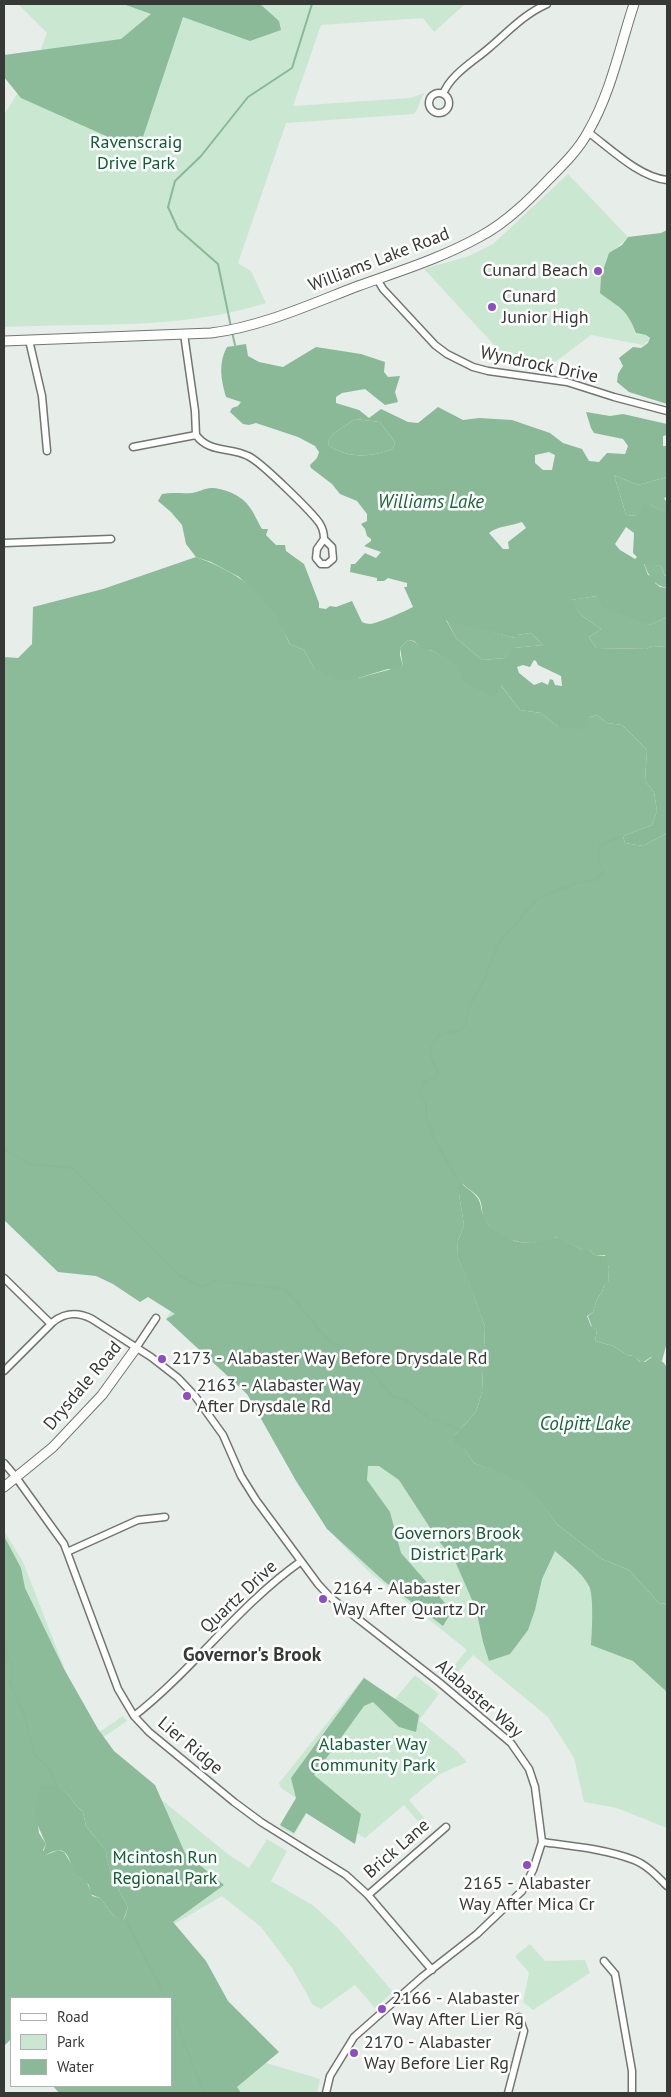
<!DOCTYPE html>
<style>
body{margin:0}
#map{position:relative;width:671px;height:2097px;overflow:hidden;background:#e7ede9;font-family:"PT Sans",sans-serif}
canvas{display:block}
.frame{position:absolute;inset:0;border:5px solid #373937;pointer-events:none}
.legend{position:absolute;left:10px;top:1997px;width:162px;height:90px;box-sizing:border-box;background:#fff;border:1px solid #afb0af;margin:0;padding:6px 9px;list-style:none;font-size:15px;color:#373937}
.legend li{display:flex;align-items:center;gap:10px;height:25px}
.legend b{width:25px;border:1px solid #afb0af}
</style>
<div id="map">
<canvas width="671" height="2097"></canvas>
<div class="frame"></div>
<ul class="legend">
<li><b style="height:6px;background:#fff"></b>Road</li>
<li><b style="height:14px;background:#cae7d2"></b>Park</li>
<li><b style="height:14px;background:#89b997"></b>Water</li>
</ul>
</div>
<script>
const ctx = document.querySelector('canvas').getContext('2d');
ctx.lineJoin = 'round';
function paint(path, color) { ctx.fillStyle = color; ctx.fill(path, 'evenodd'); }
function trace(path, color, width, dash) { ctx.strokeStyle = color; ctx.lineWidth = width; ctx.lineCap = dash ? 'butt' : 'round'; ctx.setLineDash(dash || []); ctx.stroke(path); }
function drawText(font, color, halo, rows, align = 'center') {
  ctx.font = font + ' "PT Sans",sans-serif'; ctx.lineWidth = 5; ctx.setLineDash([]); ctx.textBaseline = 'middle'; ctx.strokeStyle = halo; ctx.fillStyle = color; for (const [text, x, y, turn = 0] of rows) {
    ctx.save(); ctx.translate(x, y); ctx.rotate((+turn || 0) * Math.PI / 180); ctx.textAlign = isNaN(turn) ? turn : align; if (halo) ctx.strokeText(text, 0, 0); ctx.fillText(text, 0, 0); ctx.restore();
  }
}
paint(new Path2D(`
 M18 4H465L434 32 423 18 321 25 293 106 410 98 425 93C419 99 420 107 414 114L286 123 238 263 251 271 266 303C182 330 91 323 4 327V115L35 65 47 33Z
 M568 174 628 237 607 257 601 276 600 292C608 300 619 303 626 312 631 319 632 328 637 334L646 335 650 340 643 345 591 335 546 369 510 362 424 269 469 256 493 244Z
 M190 1282 357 1357 667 1655V1828L617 1808 584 1802 574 1758 548 1717 473 1655 450 1681 445 1677 467 1650 368 1571 337 1539 299 1487 256 1405 235 1376 166 1319Z
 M4 1531 23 1562 74 1693 95 1735 123 1716 127 1721 99 1740 124 1769 229 1855 249 1868 267 1839 287 1851 271 1881 314 1906 339 1929 393 1992 375 2008 355 1985 321 2009 313 2005 292 1968 261 1927 222 1896 174 1924 266 2063 320 2079 317 2093H205L171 1998 4 1643Z
 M415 1675 439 1694 419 1720 458 1752 467 1762 440 1774 409 1800 430 1825 428 1833 404 1805 365 1838 311 1806 294 1835 280 1827 296 1798 281 1788 279 1783 364 1677 394 1700Z
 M530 1944 545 1961 585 1960 590 1973 533 2010 523 2002 529 1973 515 1956Z`), '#cae7d2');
paint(new Path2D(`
 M126 4H260L279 21 281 30 250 41 183 17 140 146 124 144 21 98 4 77V55L121 39 151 14 126 5Z
 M355 419 380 422 395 442 393 449C370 457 351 459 329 446L328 441 333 434Z
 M614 475 638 485 667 477V497L664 498 667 503V511L665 513 650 505 636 516 626 515Z
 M196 557C227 568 260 587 277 616 282 624 285 635 290 644L304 650 314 668 358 678 403 666 400 648 408 640C418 641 420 649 433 651L500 684 520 710 541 713 558 727 597 715 607 723 622 725 647 750 645 781 654 792 657 811 652 825 623 836 625 843 643 846 667 833V1342L662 1361 651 1357 642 1363 632 1355 629 1356 613 1346 595 1341 597 1330 592 1327 588 1316 593 1312 597 1299 602 1292 604 1285 608 1283 609 1269 605 1255H595L589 1250H582L557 1237C535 1249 501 1243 486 1222 481 1216 483 1207 480 1200 476 1192 468 1190 463 1184L459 1194 464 1225 458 1241 457 1257 468 1279 485 1327 482 1392 476 1412 455 1435 474 1463 525 1482 558 1525 602 1559 629 1570 659 1603 667 1604V1692L633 1661 591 1645C592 1633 594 1595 589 1586 582 1572 566 1561 555 1551L542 1579 535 1610 528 1630 510 1654 489 1661 483 1642 476 1609 455 1561 438 1540 399 1480 379 1466H368L367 1480 390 1512 401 1553 452 1611 443 1626 384 1581 327 1529 295 1479 247 1394 166 1319 175 1314 148 1297 140 1302 113 1284 96 1276 58 1272 4 1220V657L18 658 32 644 33 607 103 589Z
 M644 563 661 566 665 576 667 573V588C654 586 648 575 644 563Z
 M597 596 650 625 667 617V647L652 646 647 649 596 648 589 637 601 629 581 615 570 600Z
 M446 619 515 638 516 635 531 633 543 645 514 648 505 658 482 660 456 638Z
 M4 1536 21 1568 25 1588 64 1669 98 1729 114 1751 155 1785 185 1853 224 1885 173 1922 206 1961 228 2001 279 2052 237 2087 241 2093H59L53 2086H171V1998H11V2039L4 2046ZM58 1787 69 1795 74 1803 83 1812 86 1826 106 1851 107 1860 113 1879 128 1907 124 1920 114 1916 100 1898 92 1896 87 1882 80 1878 64 1852 58 1850 46 1855 43 1850 46 1844 39 1833 38 1825Z
 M364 1678 419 1715 416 1732 399 1727 373 1702 364 1706 314 1775 361 1814 355 1844 306 1813 294 1833 280 1825 296 1798 291 1778Z`), '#8bbb99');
paint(new Path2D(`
 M667 230V404L629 392 617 382 618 374 623 366 619 358 633 347 641 348 648 343 650 338 646 335 636 333C626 307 619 308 600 293L601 276 609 253 622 245 628 237 661 233Z
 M246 344 248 356 259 362 283 367 316 347 361 354 385 362 384 372 388 377 400 376 395 392 398 402 385 405 365 389 342 393 336 397V403L359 410 369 418 381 409 408 422 418 423 438 407 463 420 479 418 512 420 550 433 563 443 582 449 589 461 599 462 607 453 625 454 628 446 623 439 594 433 591 428 586 412 610 416 623 414 667 424V435L663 436V446H667V477L638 485 614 475 626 515 636 516 644 505H650L664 512 667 511V573L665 576 661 566 644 564 648 575 655 578V583L660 587 667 588V617L650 625 602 607 597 596 571 600 581 615 601 629 589 637 596 648 647 649 652 646 667 647V833L643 846 625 843 623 836 652 825 657 811 654 792 645 781 647 750 622 725 607 723 597 715 590 717 585 729 558 727 541 713 520 710 501 685 493 697 463 682 457 664 433 651 423 649 414 641 408 640 400 648V655L403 666 394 670 388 669 358 678 340 681 314 668 304 650 290 644 276 615 256 592 239 577 211 562 196 557 186 544 182 525 171 512 158 501 162 494C172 492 182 494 192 493 199 492 205 488 211 488 223 488 241 495 248 505 254 512 257 521 262 529H268L266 535 276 545H285L286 551 304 564 319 603V608L326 609 330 606 336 607 352 601 362 622C364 623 368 624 370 624 378 623 406 611 413 607L404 587H407V583L388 578 384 581H377V578L350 572 351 564H355L365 553 376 558 381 552 364 546 371 541V539L367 536 365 529 361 524 367 521V514L357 501 340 494 332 484 311 468 310 465 317 458 319 452 315 446 298 437 256 423 249 425 243 424 230 412 232 408 238 406 241 402 226 397C221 380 218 363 227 347ZM355 419 380 422 395 442 393 449C370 457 351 459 329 446L328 441 333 434ZM549 452 555 455 552 470H543L535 463V455ZM522 522 526 528 508 542 509 549H503L489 533C497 526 511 526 522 522ZM626 527 634 533 633 553 637 557 635 559 620 550 615 544ZM446 620 515 638 517 635 531 633 543 645 513 648 505 658 482 660 456 638ZM534 660 536 661 538 665 561 676 562 686 555 685 553 680 550 679 548 685 542 682 534 685 519 673 517 667 523 665 530 667Z
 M459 1182C463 1184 464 1186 468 1189 486 1202 477 1206 486 1221 489 1228 495 1229 500 1233 520 1248 536 1243 558 1237L582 1250H589L595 1255 606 1256 609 1269 608 1284 604 1285 602 1292 597 1299 593 1312 587 1316 591 1326 597 1330 595 1341 613 1346 629 1356 633 1355 640 1362H645L652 1357C659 1359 664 1361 667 1368V1604L659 1603 629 1570 602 1559 558 1525 525 1483 474 1463 465 1450 454 1443 455 1435 476 1412 482 1392 485 1327 468 1280 457 1257 458 1241 464 1225 459 1194Z
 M56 1785 69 1795 74 1803 83 1812 86 1826 106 1851 107 1860 113 1879 128 1907 123 1921 114 1916 100 1898 90 1894C90 1879 85 1884 78 1876 67 1864 71 1840 46 1855L43 1853 46 1844C35 1819 31 1814 41 1787Z`), '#89b997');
trace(new Path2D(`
 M231 327 218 264 178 229 168 207 175 181 201 156 248 97 292 68 312 4
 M232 332 235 345
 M4 1149 29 1164 73 1168 180 1276 203 1287 215 1281 285 1289 330 1342 351 1352 360 1353 369 1369 394 1397 405 1399 430 1419 439 1421 460 1430
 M459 1182 434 1139 426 1116V1104L419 1094 424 1082 436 1077 438 1072 431 1059 430 1048 439 1035 462 1029 466 1023 468 1009 484 980 498 944 538 898 576 883 596 880 603 871 598 860 600 845 623 836
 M4 1645 13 1669 10 1682 24 1716 35 1755 49 1768 56 1785
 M125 1919 166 1998
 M171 2009 204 2093`), '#89b997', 2);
const street = new Path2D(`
 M429 103a10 10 0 1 1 20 0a10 10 0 1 1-20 0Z
 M443 94C451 74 473 62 489 48 508 32 524 14 547 4
 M588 132C611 149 639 177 667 180
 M377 279 383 289 435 345 447 354 473 367 488 371 567 382 614 397 667 411
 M184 334 195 411 196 435C209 453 230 447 248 456 260 461 313 513 320 524 323 529 324 533 324 539L317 549 316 558 321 564H327L333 559 332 547 324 539
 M29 340 42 396 47 451
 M133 447 196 435
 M4 543 111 539
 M4 1278 51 1324
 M136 1348 156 1318
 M4 1371 53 1322C66 1312 78 1312 92 1319L151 1357 178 1378 195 1396 223 1435 241 1476 256 1500 318 1584 330 1597 440 1683 511 1743 529 1769 535 1787 542 1842 533 1870 522 1891 477 1934 422 1977 354 2037 330 2076 326 2093
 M4 1463 15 1476 64 1544 118 1689 134 1716 149 1732 234 1802 261 1822 346 1875 368 1895 432 1970
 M67 1552 138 1520 165 1517
 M134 1716C194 1669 238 1606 300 1562
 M542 1842C572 1846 605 1849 634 1860 647 1865 657 1876 667 1886
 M368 1895 446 1827
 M604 1961 615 1974 632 2071V2093
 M508 2093 524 2031 519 2017`);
const secondary = new Path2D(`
 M4 341 211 333C261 327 311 304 358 286 400 271 442 258 481 236 507 222 529 200 550 178 564 164 579 149 588 132 611 93 620 46 634 4
 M4 1487 53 1447 102 1395 136 1348`);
trace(street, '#717672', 9);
trace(secondary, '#717672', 11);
trace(street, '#fff', 6);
trace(secondary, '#fff', 9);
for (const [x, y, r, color] of [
 [598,271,5,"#8d4dc3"],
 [492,307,5,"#8d4dc3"],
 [162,1359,5,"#8d4dc3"],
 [187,1396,5,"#8d4dc3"],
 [323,1599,5,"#8d4dc3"],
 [527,1865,5,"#8d4dc3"],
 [382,2009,5,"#8d4dc3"],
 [354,2053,5,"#8d4dc3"]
]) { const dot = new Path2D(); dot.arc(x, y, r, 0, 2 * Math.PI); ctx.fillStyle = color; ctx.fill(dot); trace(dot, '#fff', 2); }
drawText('18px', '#0e5d33', '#fff', [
 ["Ravenscraig",136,143],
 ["Drive Park",136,164],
 ["Governors Brook",457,1534],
 ["District Park",457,1555],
 ["Alabaster Way",373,1745],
 ["Community Park",373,1766],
 ["Mcintosh Run",165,1858],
 ["Regional Park",165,1879]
]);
drawText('18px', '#373937', '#fff', [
 ["Williams Lake Road",379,260,-21],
 ["Wyndrock Drive",539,365,12],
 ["Drysdale Road",83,1386,-50],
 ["Quartz Drive",239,1597,-43],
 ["Alabaster Way",479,1699,41],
 ["Lier Ridge",190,1746,40],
 ["Brick Lane",397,1849,-41]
]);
drawText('18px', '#373937', '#fff', [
 ["Cunard Beach",588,271,"right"],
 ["Cunard",502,297],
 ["Junior High",502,318],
 ["2173 - Alabaster Way Before Drysdale Rd",172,1359],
 ["2163 - Alabaster Way",197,1386],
 ["After Drysdale Rd",197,1407],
 ["2164 - Alabaster",333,1589],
 ["Way After Quartz Dr",333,1610],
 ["2165 - Alabaster",527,1884,"center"],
 ["Way After Mica Cr",527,1905,"center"],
 ["2166 - Alabaster",392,1999],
 ["Way After Lier Rg",392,2020],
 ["2170 - Alabaster",364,2043],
 ["Way Before Lier Rg",364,2064]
], 'left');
drawText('italic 19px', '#1c663c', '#fff', [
 ["Williams Lake",431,503],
 ["Colpitt Lake",585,1425]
]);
drawText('bold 19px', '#373937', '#fff', [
 ["Governor's Brook",252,1656]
]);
</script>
